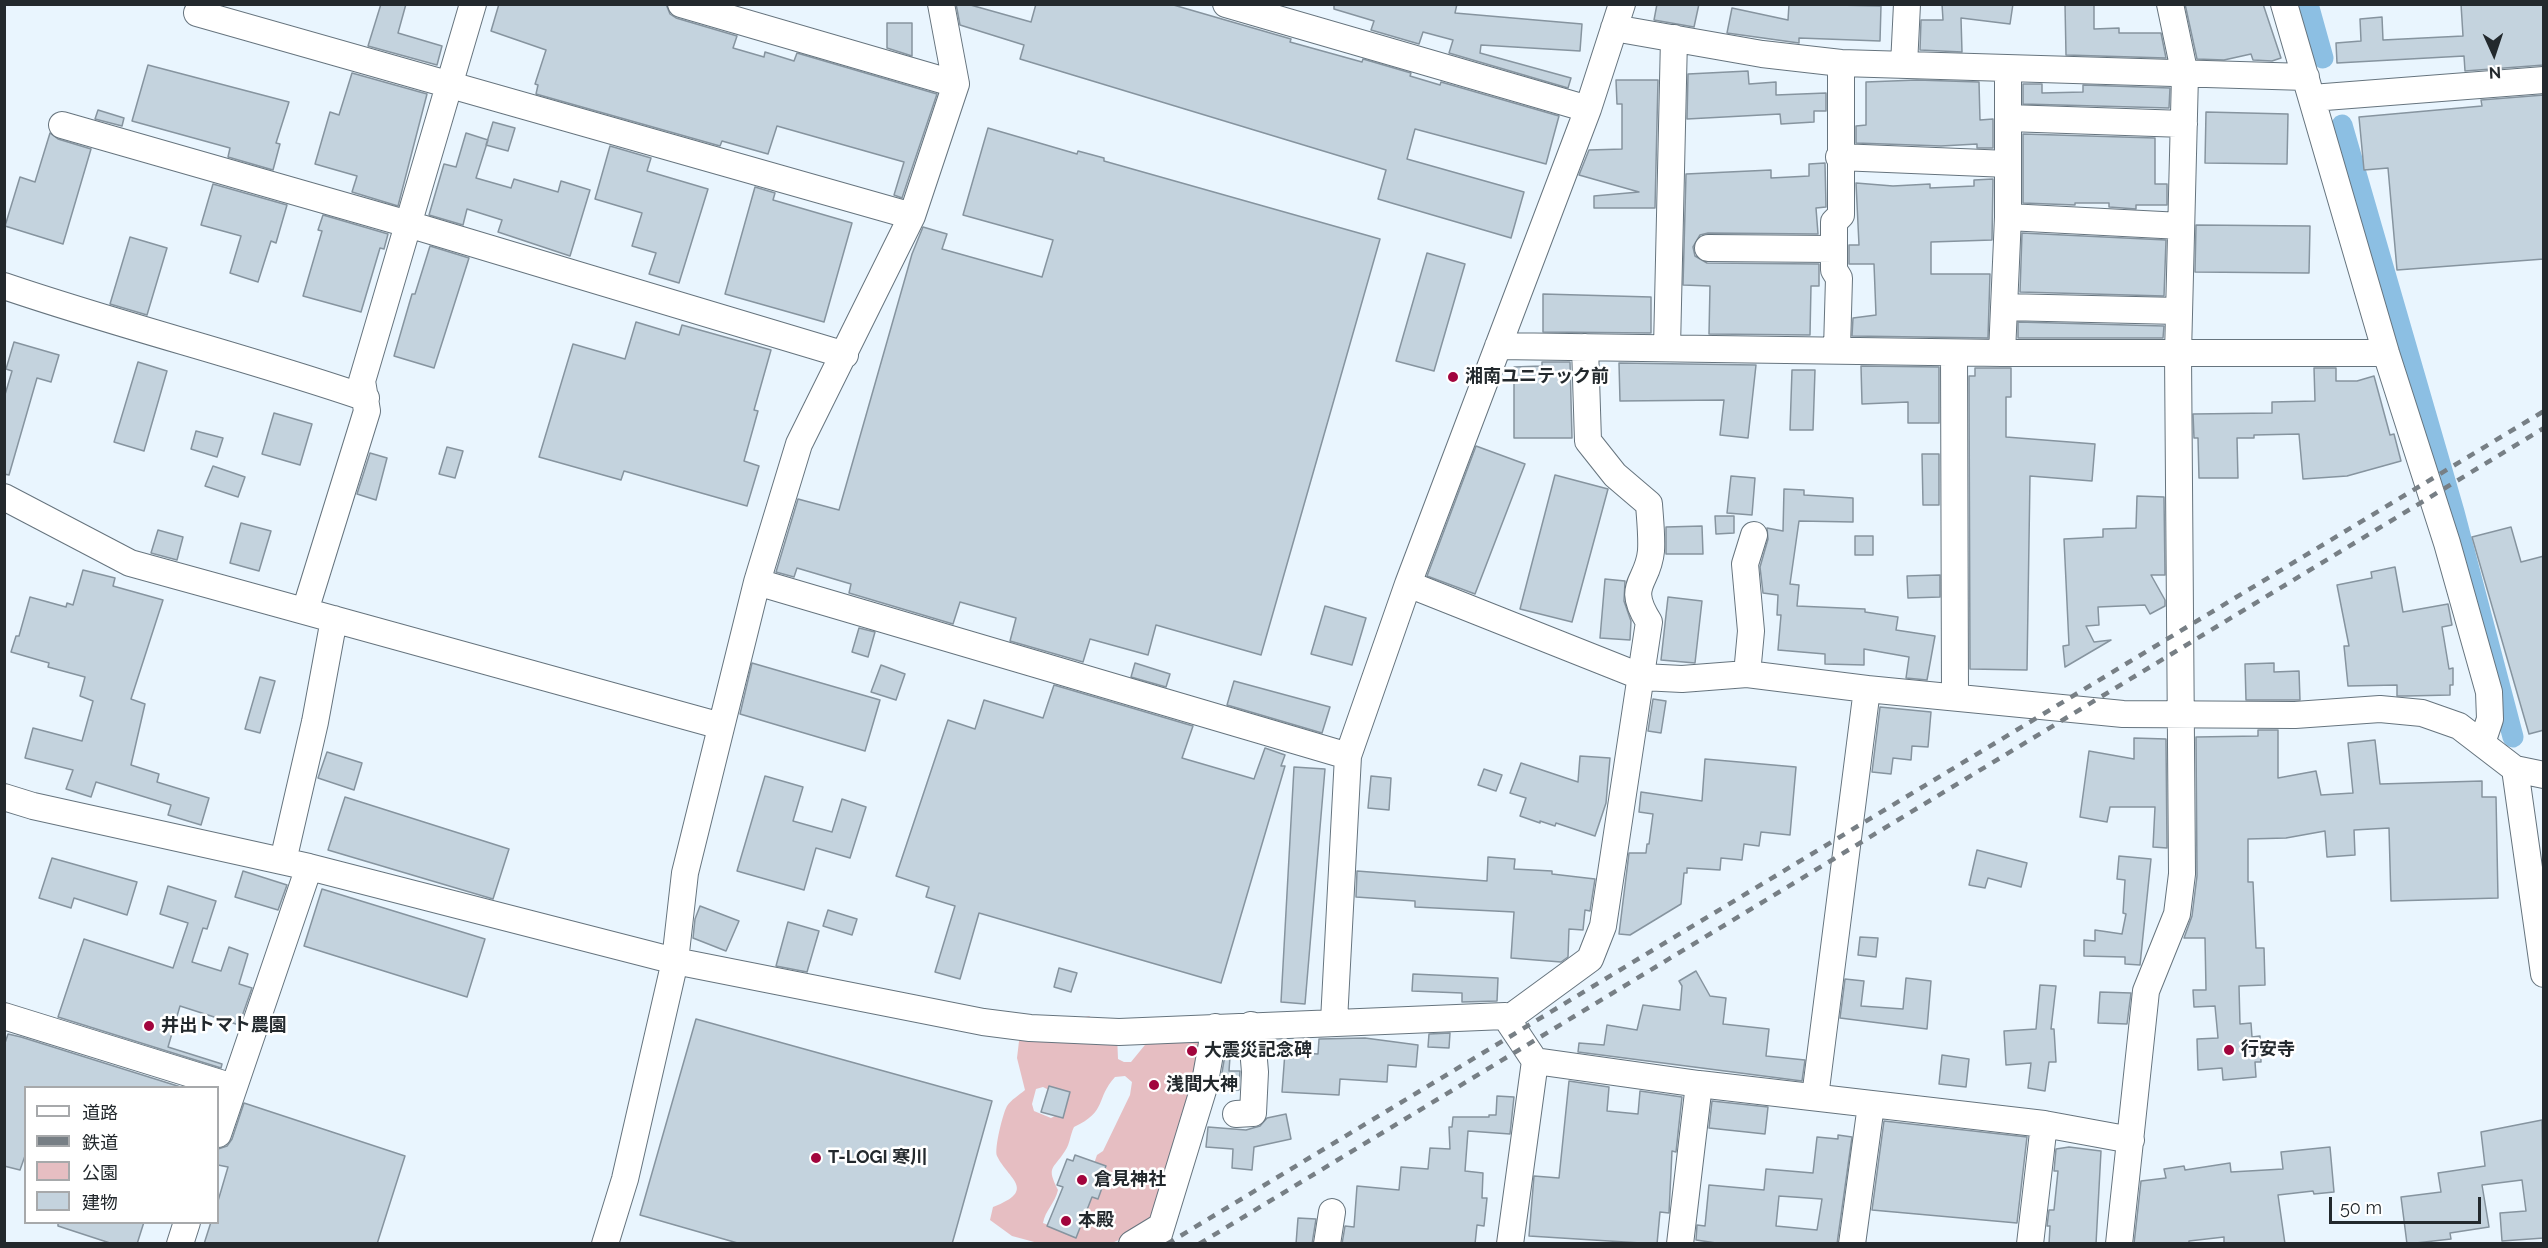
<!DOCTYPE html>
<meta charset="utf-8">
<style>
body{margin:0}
#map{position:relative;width:2548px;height:1248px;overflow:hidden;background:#e9f5fe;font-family:Raleway,"Noto Sans JP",sans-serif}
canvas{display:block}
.frame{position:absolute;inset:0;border:6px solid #23292d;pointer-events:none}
.legend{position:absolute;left:24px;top:1086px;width:195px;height:138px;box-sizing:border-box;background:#fff;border:2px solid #a7a9ab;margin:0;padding:8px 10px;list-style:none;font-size:18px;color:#23292d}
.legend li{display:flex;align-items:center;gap:12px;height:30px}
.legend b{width:30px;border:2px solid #a7a9ab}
.north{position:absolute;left:2464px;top:24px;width:60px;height:60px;-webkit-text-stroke:4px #fff;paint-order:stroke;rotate:177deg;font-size:16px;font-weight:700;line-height:24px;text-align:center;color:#23292d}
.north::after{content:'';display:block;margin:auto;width:21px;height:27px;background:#23292d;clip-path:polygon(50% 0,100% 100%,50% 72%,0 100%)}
.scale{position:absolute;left:2329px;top:1197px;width:152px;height:27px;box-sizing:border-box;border:3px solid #23292d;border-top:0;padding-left:8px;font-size:18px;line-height:21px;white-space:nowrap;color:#23292d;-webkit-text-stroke:4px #fff;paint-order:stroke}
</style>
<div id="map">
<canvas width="2548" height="1248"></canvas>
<div class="frame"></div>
<ul class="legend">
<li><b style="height:8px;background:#fff"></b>道路</li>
<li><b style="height:8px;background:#777f85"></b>鉄道</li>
<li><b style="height:16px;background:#e6bec2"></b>公園</li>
<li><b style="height:16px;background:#c4d3de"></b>建物</li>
</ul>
<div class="north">N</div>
<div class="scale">50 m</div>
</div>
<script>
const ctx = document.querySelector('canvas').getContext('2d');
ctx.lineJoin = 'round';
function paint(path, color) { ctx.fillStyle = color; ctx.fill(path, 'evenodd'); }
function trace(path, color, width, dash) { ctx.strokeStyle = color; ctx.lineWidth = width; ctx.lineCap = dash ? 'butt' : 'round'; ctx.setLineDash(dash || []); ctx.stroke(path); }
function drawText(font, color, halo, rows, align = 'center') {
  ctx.font = font + ' Raleway,"Noto Sans JP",sans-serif'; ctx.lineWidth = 5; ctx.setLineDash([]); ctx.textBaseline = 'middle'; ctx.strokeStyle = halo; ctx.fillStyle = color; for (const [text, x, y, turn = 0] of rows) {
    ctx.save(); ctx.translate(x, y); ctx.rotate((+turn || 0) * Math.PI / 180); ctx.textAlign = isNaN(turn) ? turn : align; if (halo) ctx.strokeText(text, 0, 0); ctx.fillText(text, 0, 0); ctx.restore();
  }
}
paint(new Path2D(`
 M1089 1016 1117 1035 1118 1059 1124 1062H1131L1149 1040 1202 1036 1172 1197 1143 1229 1112 1243H1038L1012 1236 990 1220 993 1207C1038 1190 1008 1179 997 1156 994 1149 1003 1113 1007 1106 1011 1100 1019 1095 1025 1090L1017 1058 1020 1033ZM1125 1076 1132 1082 1130 1095 1103 1151 1097 1155 1070 1233 1043 1223C1045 1211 1055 1203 1058 1190 1046 1166 1053 1170 1065 1151 1070 1144 1070 1135 1074 1127 1108 1111 1095 1099 1115 1077ZM1043 1087 1051 1091 1055 1116 1051 1118 1034 1111 1032 1104 1036 1089Z`), '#e6bec2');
trace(new Path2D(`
 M2308 4 2323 58
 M2342 125 2454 512 2513 737`), '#8cbfe3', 21);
const building = new Path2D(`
 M381 4H406L398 33 442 46 437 65 368 46Z
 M499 4H666L670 14 676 18 737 36 733 48 764 57 765 52 794 61 797 53 937 94 902 198 894 195 904 162 777 126 768 154 722 141 720 146 536 94 538 85 535 84 546 50 491 31Z
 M956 4H967L1031 22 1036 4H1170L1291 39 1290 42 1362 62 1363 59 1411 73 1410 76 1440 85 1441 82 1559 116 1546 164 1415 129 1407 159 1524 192 1511 238 1378 199 1386 170 1020 59 1024 45 960 25Z
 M1334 4H1457L1455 13 1582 24 1580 51 1481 45 1480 53 1571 78 1568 88 1449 53 1453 40 1423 32 1419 44 1371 30 1374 21 1334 9Z
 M1657 4H1699L1694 27 1654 20Z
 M1789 4 1881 6 1880 41 1799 38V43L1727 33 1732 8 1788 20Z
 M1942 4H2013L2010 24 1961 18 1962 52 1920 50 1921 20H1943Z
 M2065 4H2094V29L2119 28V33H2161L2166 58 2066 55Z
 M2185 4H2263L2281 58 2272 61 2253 60 2251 54 2224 60 2197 59Z
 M2461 4H2544V65L2465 71 2464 56 2337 63 2336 43 2361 41 2360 19 2382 17 2383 40 2463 36Z
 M887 23H912V56L887 48Z
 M148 65 289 102 276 143 280 144 273 170 228 157 230 148 132 121Z
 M1748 71 1749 84 1776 82V95L1826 93V111H1814V122L1781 124 1780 114 1687 119 1688 74Z
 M352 73 427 94 398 206 352 192 357 176 315 164 330 112 339 115Z
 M1616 80H1658L1655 208H1594V196L1639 192 1579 175 1589 150 1622 149V104H1617Z
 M1917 80 1979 82 1980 120 1993 119V148H1977V144L1941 146 1856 143V126L1866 125V82Z
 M2023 84H2042V93L2083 92V85L2170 88 2169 108 2023 104Z
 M2544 95V259L2397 270 2388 168 2364 170 2359 117 2482 106 2481 100Z
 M98 110 124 118 122 126 95 119Z
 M2206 112 2288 114 2287 164 2205 163Z
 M493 122 515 128 508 151 486 145Z
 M988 128 1077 154 1078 151 1104 158V161L1380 239 1261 655 1156 625 1148 655 1090 639 1083 662 1010 641 1016 618 960 602 953 624 849 593 851 584 797 568 794 577 776 572 798 499 839 510 912 254 923 227 947 234 942 249 1042 277 1053 240 963 215Z
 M50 133 58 139 91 149 63 244 5 226 20 177 35 182Z
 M466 133 488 140 476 178 511 188 514 179 558 192 561 181 590 190 570 256 498 232 502 220 467 209 463 225 429 215 444 164 456 167Z
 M2023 134 2155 138V184H2167V205H2136V209L2109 207V203H2075V205L2023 203Z
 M610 146 651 158 647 171 708 189 679 283 649 274 656 253 632 246 642 213 595 199Z
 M1825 163 1826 207 1816 208 1818 234 1708 233 1700 235 1693 247 1695 256 1707 263 1819 264V286H1811L1810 335 1709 334 1710 286 1683 285 1686 174 1771 170V178L1809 176V164Z
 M1993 179 1992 240 1931 242V274H1990L1988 338 1852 336 1853 318 1876 315 1874 264H1849V245H1859L1856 183 1893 186 1930 184V188L1974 186V180Z
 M213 184 287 205 276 243 271 241 258 282 230 273 241 236 201 225Z
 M755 187 775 193 773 200 852 223 824 322 725 294Z
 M323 215 388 234 384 249 380 248 361 312 303 296 322 231 318 230Z
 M2196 225 2310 226 2309 273 2195 272Z
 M2022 233 2166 240 2164 296 2020 292Z
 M130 237 167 248 147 315 110 304Z
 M430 246 469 258 434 368 394 356 412 294H415Z
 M1427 253 1465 264 1434 371 1396 361Z
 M1543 294 1651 297V333L1543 332Z
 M636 322 679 335 682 325 771 350 754 410 758 411 744 461 759 466 747 506 624 471 621 480 539 457 573 344 625 359Z
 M2018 322 2164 326 2163 338H2018Z
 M14 342 59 355 51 382 37 378 9 475 4 474V398L12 371 6 369Z
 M138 362 167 371 144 451 114 442Z
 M1542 362H1570L1572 438H1514V367L1542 366Z
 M1619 363 1756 365 1748 438 1720 435 1724 400 1620 401Z
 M1861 366 1939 367V423H1908V402L1862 404Z
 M1975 368H2011V397H2006V437L2095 444 2092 481 2030 476 2027 670 1970 669 1969 376H1975Z
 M2314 368H2336V381H2357L2374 376 2390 435 2394 434 2401 461 2347 476 2303 479 2299 434 2254 435V438H2237L2238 478H2199L2198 438H2194L2193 414 2272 413V402L2315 401Z
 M1792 370H1815L1813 430H1790Z
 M274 413 312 424 300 465 262 454Z
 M196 431 223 438 217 457 191 449Z
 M1476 446 1525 464 1475 594 1427 576Z
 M447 447 463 451 455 478 439 474Z
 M370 453 387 458 376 500 357 494Z
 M1922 454H1939V505H1923Z
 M213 466 245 477 238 497 205 486Z
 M1555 475 1608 489 1572 622 1520 609Z
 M1731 476 1755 478 1752 515 1727 513Z
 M1784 489 1804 490V495L1853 498V522L1799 521 1790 584 1799 585 1797 606 1865 609V612L1898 617 1896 630 1935 636 1927 680 1906 678 1909 657 1864 649V665L1825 664V654L1778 650 1781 615H1777L1778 595 1763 593 1760 567 1768 539 1767 528 1783 531Z
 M2137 496 2164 497 2165 575H2151L2165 600V606L2150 614 2145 605 2098 607 2099 625 2086 626 2094 642 2111 640 2065 667 2063 646 2069 645 2064 539 2103 537V529L2136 528Z
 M1715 516H1734V533L1716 534Z
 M241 523 271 531 259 571 230 563Z
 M1702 526 1703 554H1666V527Z
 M2511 527 2521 562 2544 556V730L2529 734 2472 537Z
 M158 530 183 537 177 560 151 553Z
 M1855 536H1873V555H1855Z
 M2395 567 2403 612 2448 604 2452 625 2442 627 2449 669 2453 668V685H2450V695L2406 696H2397V685L2348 686 2344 646H2349L2337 585 2372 578 2371 572Z
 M83 570 115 578 113 586 163 600 131 699 145 704 131 765 159 774 157 782 209 798 201 825 168 815 171 805 96 782 91 797 66 789 73 770 25 758 33 728 82 741 93 701 80 696 85 677 48 667 49 663 11 652 16 636H19L30 597 66 607 67 603 73 605Z
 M1940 575V597L1908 598 1907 576Z
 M1605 579 1625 581 1624 601 1631 621 1630 640 1600 638Z
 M1668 597 1702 601 1695 663 1661 660Z
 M1325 606 1366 618 1352 665 1311 654Z
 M859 628 875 632 868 657 852 652Z
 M752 663 880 700 865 751 740 714Z
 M1135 663 1170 674 1166 687 1131 677Z
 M2274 663V672L2299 671 2300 700H2246L2245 664Z
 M881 665 905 674 896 700 871 692Z
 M260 677 275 681 260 733 245 729Z
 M1234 681 1330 707 1322 733 1227 705Z
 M1054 685 1193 726 1182 758 1254 779 1265 748 1285 755 1281 766H1285L1221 983 979 913 960 979 935 972 955 906 926 897 929 887 896 876 948 720 975 729 984 700 1043 718Z
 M1653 699 1666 701 1661 733 1648 731Z
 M1880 707 1931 712 1928 747 1912 746 1911 760 1893 758 1891 774 1872 772Z
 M2258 730H2278V778L2316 771 2321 795 2353 793 2348 743 2375 740 2380 784 2482 781V797H2496L2498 898 2391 901 2389 828 2354 830 2355 855 2327 857 2325 831 2286 838 2248 839V882H2253L2256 948H2264L2265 985 2239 986 2240 1024 2251 1023 2252 1037 2260 1036 2261 1062H2255L2256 1077 2223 1080 2222 1068 2198 1070 2197 1039 2218 1038 2215 1006 2194 1007 2193 990H2206L2205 938H2184L2192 916 2197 876 2196 737 2258 736Z
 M2134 738 2166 739 2167 848 2153 847 2155 807H2110L2107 822 2080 817 2089 751 2134 759Z
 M327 752 362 763 354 790 318 778Z
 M1580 756 1610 758 1606 803 1595 836 1556 823 1555 826 1540 821V823L1520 816 1526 798 1510 793 1521 763 1578 782Z
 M1705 759 1796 767 1790 835 1761 832 1759 846 1744 844 1742 860 1721 858 1720 870 1687 868V873H1684L1681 904 1630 935 1619 934 1629 853H1646L1647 844H1649L1653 814 1639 812 1641 792 1702 801Z
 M1294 767 1325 769 1305 1004 1281 1002Z
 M1484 769 1502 775 1496 791 1478 785Z
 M765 776 803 787 793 821 832 832 842 799 866 807 850 858 816 848 804 890 737 871Z
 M1371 776 1391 778 1389 810 1368 808Z
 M345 797 509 849 493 899 328 850Z
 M1977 850 2027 863 2021 887 1988 878 1985 888 1969 885Z
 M2119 856 2151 859 2140 965 2125 964V957L2084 956V940L2095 941V930L2122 934 2126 914 2123 913 2125 880 2117 879Z
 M1488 857 1515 859 1514 869 1552 871V874L1595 879 1590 911 1585 910 1583 930 1569 929 1568 957 1561 962 1511 958 1514 912 1415 907V901L1356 897 1357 871 1487 881Z
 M52 858 137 882 127 915 74 898 71 908 39 898Z
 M243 871 287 885 278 910 235 897Z
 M168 886 216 901 207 929 203 928 192 962 221 971 229 947 248 954 239 984 252 988 239 1025 180 1006 168 1047 222 1064 221 1068 58 1017 84 939 173 968 188 923 160 914Z
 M322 889 485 939 467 997 304 946Z
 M700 906 739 921 726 951 693 938 695 919Z
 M828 910 857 919 852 935 823 926Z
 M788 922 819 931 807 972 776 966Z
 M1860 937 1878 938 1876 957 1858 955Z
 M1059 968 1077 973 1071 992 1054 987Z
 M1696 971 1710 996 1726 998 1723 1024 1769 1029 1766 1056 1805 1060 1802 1081 1578 1052 1579 1043 1604 1045 1607 1025 1637 1030 1643 1005 1680 1010 1682 986 1679 981Z
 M1413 974 1498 978 1497 1001 1462 1002V993L1412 991Z
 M1906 978 1931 981 1927 1029 1840 1018 1845 979 1864 981 1861 1006 1903 1009Z
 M2040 985 2056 986 2051 1029H2054L2056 1062H2049L2045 1091 2028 1088 2031 1063 2006 1065 2004 1031 2036 1029Z
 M2100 992 2131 993 2127 1024 2098 1023Z
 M696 1019 992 1101 952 1244H741L640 1215Z
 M1450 1033 1449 1048 1428 1047 1429 1034Z
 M8 1034 21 1037 184 1088H26V1153L20 1170 4 1166V1046Z
 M1365 1038 1418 1045 1416 1067 1388 1065 1387 1082 1340 1079 1339 1095 1282 1092 1285 1052 1318 1054 1319 1039Z
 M1231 1042 1229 1071H1240L1239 1090H1219L1227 1043Z
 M1942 1055 1969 1059 1966 1087 1939 1084Z
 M1569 1081 1609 1087 1607 1111 1638 1114 1640 1091 1682 1097 1676 1152 1672 1151 1669 1213 1660 1212 1657 1244 1529 1236 1534 1176 1559 1178Z
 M1049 1086 1070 1092 1063 1118 1041 1112Z
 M1497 1096 1514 1097 1510 1134 1468 1131 1465 1171 1483 1173 1482 1198H1487L1484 1226 1477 1225 1475 1244H1342L1345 1226 1354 1227 1357 1186 1399 1190 1401 1167 1428 1169 1430 1148 1450 1149 1449 1127H1452L1453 1117H1489V1115H1496Z
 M1712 1101 1768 1107 1765 1134 1709 1128Z
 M244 1103 405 1156 377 1244H204L211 1222H218V1201L228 1167 218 1165V1149L227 1146 232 1139Z
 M1286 1114 1291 1139 1254 1147 1252 1170 1232 1168 1233 1149 1206 1147 1208 1127 1246 1130 1260 1126 1267 1118Z
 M2542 1120 2544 1238 2502 1241 2500 1213 2526 1211 2522 1180 2482 1185 2489 1227 2450 1233 2451 1239 2407 1244 2401 1197 2441 1192 2438 1173 2485 1166 2481 1132Z
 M1884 1121 2027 1137 2017 1223 1872 1210Z
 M1838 1135 1852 1137 1837 1244H1723L1696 1240 1697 1225 1705 1226 1709 1185 1764 1190 1766 1169 1813 1173 1817 1137 1838 1139ZM1779 1196 1822 1199 1817 1230 1776 1226Z
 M2069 1147 2101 1151 2096 1244H2049L2050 1226H2047L2049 1210H2054L2058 1171H2054L2056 1149Z
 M2330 1147 2334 1192 2314 1194 2313 1191 2278 1195 2285 1244H2224V1237L2189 1241V1244H2134L2141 1181 2166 1178 2164 1169 2184 1166 2185 1170 2230 1163 2231 1172 2283 1169 2281 1152Z
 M1075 1155 1106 1166 1103 1173 1107 1174 1098 1199 1092 1197 1076 1238 1047 1226 1063 1187 1057 1185 1067 1159 1073 1161Z
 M1298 1218 1316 1219 1312 1244H1296Z
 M58 1222H144L137 1244H113L58 1226Z`);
paint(building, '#c4d3de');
trace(building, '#86949f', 1.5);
const minor = new Path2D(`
 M681 4 956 84
 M1226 4 1588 109
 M2284 4 2386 353 2447 543 2489 692 2490 719 2482 743
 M197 13 912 216
 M1614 28 1762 54 1841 63 2306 77
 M1904 65 1907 4
 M2312 98 2544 80
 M2008 118 2184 124
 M62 125 408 224 845 355
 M1839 157 2008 164
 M2008 217 2181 226
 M1708 248 1834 249
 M4 286C124 327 247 357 366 398
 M2004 307 2179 311
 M1498 346 2002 353H2386
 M1667 348 1674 38
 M1837 349 1839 278 1834 270V222L1841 215V63
 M1954 353 1955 696
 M2002 353 2008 217V70
 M4 497 130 563 721 726
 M757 582 799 444 912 216 956 84 941 4
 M1408 584 1642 677 1682 679 1747 674 1867 689 2123 714 2295 715 2380 709 2422 713 2459 726 2515 769 2544 775
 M305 611 367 411 362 381 473 4
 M1747 674 1751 631 1745 564 1754 535
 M2515 769 2544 974
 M4 797 33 806 309 867 675 961 983 1022 1030 1028 1119 1032 1505 1016 1535 1061 1510 1244
 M283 861 315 722 334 619
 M4 1016 233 1087
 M1508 1019 1590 959 1603 926 1649 622C1625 584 1648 584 1651 551 1652 536 1650 519 1649 504L1615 475 1588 441 1585 347
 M1334 1021 1348 756 1408 584 1588 109 1622 4
 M1535 1061 1699 1084 2044 1124 2131 1140
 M1815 1097 1867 689
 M1236 1114 1253 1113 1255 1072 1251 1025
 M218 1134 309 867
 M180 1244 187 1222
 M605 1244 625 1179 675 961 685 873 757 582 1348 756
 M1132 1244 1160 1227
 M1156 1244 1204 1087 1215 1027
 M1327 1244 1332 1212
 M1680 1244 1699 1084
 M1852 1244 1871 1105
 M2030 1244 2044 1124
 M2119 1244 2146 991 2177 914 2182 874 2178 354 2185 75 2170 4`);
trace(minor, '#66747e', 28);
trace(minor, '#fff', 26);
trace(new Path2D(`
 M1167 1244 2544 411
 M1199 1244 2544 428`), '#777f85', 4.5, [8, 8]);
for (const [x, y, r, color] of [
 [1453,377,6,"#a2053d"],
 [149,1026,6,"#a2053d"],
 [2229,1050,6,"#a2053d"],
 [1192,1051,6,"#a2053d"],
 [1154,1085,6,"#a2053d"],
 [816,1158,6,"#a2053d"],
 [1082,1180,6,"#a2053d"],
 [1066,1221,6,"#a2053d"]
]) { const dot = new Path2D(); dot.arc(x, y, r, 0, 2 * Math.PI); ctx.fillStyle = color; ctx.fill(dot); trace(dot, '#fff', 2); }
drawText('bold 18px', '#23292d', '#fff', [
 ["湘南ユニテック前",1465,377],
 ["井出トマト農園",161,1026],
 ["行安寺",2241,1050],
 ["大震災記念碑",1204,1051],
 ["浅間大神",1166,1085],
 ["T-LOGI 寒川",828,1158],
 ["倉見神社",1094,1180],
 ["本殿",1078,1221]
], 'left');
</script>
